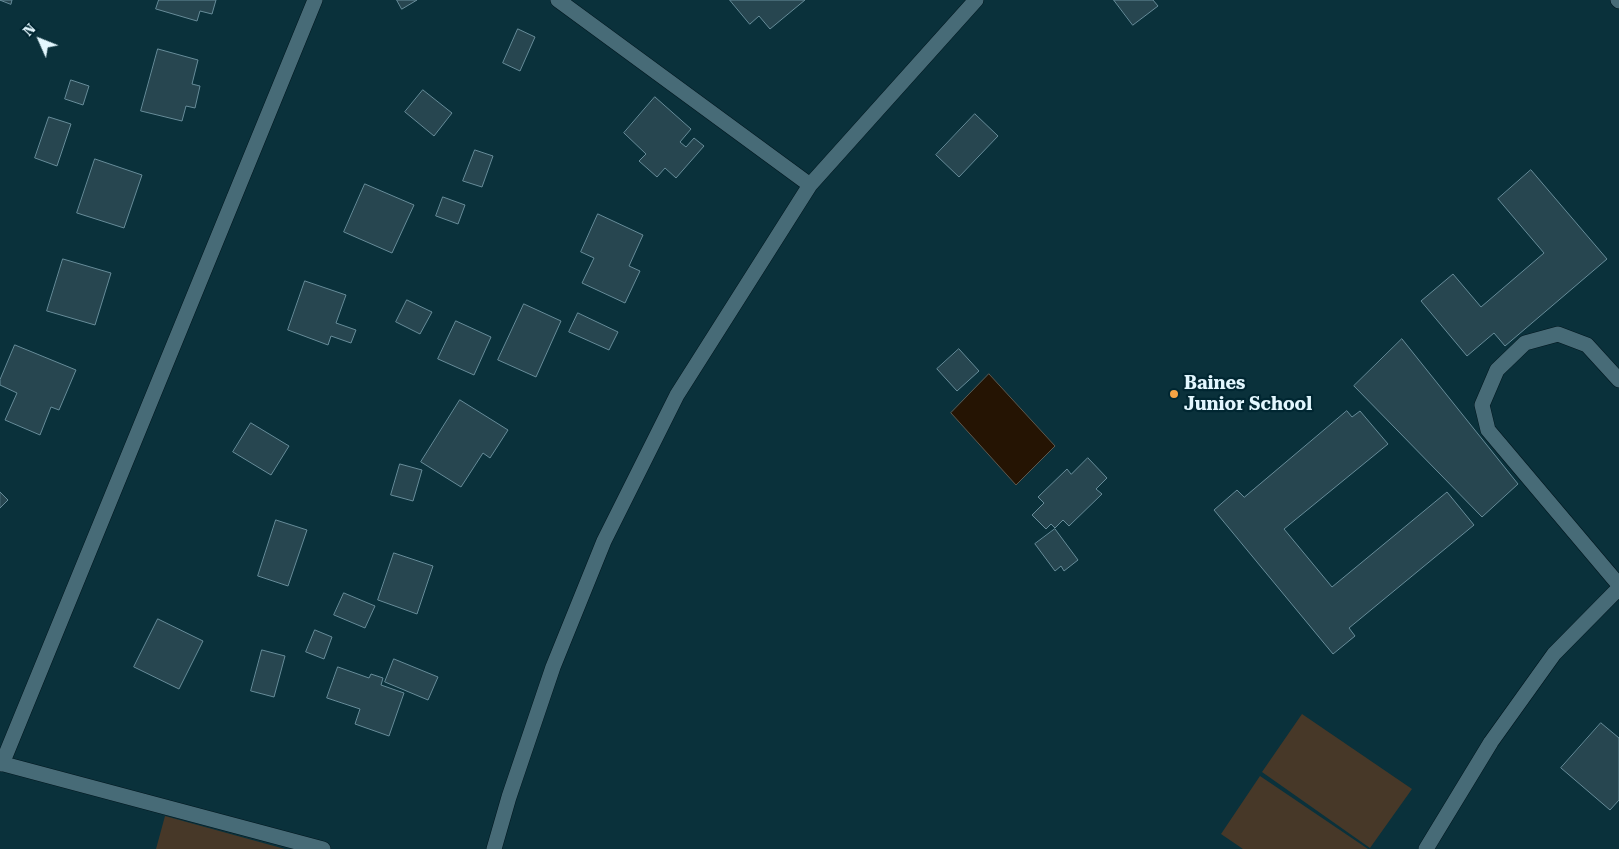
<!DOCTYPE html>
<style>
body{margin:0}
#map{position:relative;width:1619px;height:849px;overflow:hidden;background:#0a313b;font-family:"Roboto Serif",serif}
canvas{display:block}
.north{position:absolute;left:15px;top:15px;width:50px;height:50px;-webkit-text-stroke:4px #002631;paint-order:stroke;rotate:314deg;font-size:14px;font-weight:700;line-height:20px;text-align:center;color:#e3f7fe}
.north::after{content:'';display:block;margin:auto;width:18px;height:22px;background:#e3f7fe;clip-path:polygon(50% 0,100% 100%,50% 72%,0 100%)}
</style>
<div id="map">
<canvas width="1619" height="849"></canvas>
<div class="north">N</div>
</div>
<script>
const ctx = document.querySelector('canvas').getContext('2d');
ctx.lineJoin = 'round';
function paint(path, color) { ctx.fillStyle = color; ctx.fill(path, 'evenodd'); }
function trace(path, color, width, dash) { ctx.strokeStyle = color; ctx.lineWidth = width; ctx.lineCap = dash ? 'butt' : 'round'; ctx.setLineDash(dash || []); ctx.stroke(path); }
function drawText(font, color, halo, rows, align = 'center') {
  ctx.font = font + ' "Roboto Serif",serif'; ctx.lineWidth = 4.5; ctx.setLineDash([]); ctx.textBaseline = 'middle'; ctx.strokeStyle = halo; ctx.fillStyle = color; for (const [text, x, y, turn = 0] of rows) {
    ctx.save(); ctx.translate(x, y); ctx.rotate((+turn || 0) * Math.PI / 180); ctx.textAlign = isNaN(turn) ? turn : align; if (halo) ctx.strokeText(text, 0, 0); ctx.fillText(text, 0, 0); ctx.restore();
  }
}
paint(new Path2D(`
 M1302 714 1412 789 1370 848 1262 772Z
 M1260 776 1368 849H1243L1221 834Z
 M165 816 285 849H156Z`), '#473828');
const water = new Path2D(`
 M989 374 1055 446 1016 485 951 413Z`);
paint(water, '#251403');
trace(water, '#5e584e', 1);
const building = new Path2D(`
 M0 0H12L11 4Z
 M159 0H216L212 14 200 11 197 21 156 9Z
 M397 0H417L402 9Z
 M730 0H805L770 29 759 16 750 24Z
 M1114 0H1153L1158 6 1133 25Z
 M518 29 535 37 520 71 503 63Z
 M158 49 198 60 192 84 200 86 195 108 186 106 182 121 141 111Z
 M71 80 89 86 83 105 65 99Z
 M423 90 452 113 434 136 405 112Z
 M655 97 691 129 680 142 686 147 694 138 704 146 676 178 665 168 657 177 639 161 646 154 624 133Z
 M975 114 998 136 959 177 936 155Z
 M49 117 71 124 57 166 35 158Z
 M475 150 493 156 482 187 463 181Z
 M95 159 142 175 124 228 77 213Z
 M1531 170 1607 259 1505 346 1494 333 1467 356 1421 301 1453 274 1481 307 1544 253 1498 199Z
 M365 184 414 205 392 253 344 232Z
 M443 197 465 205 458 224 436 216Z
 M598 214 643 235 629 266 640 271 625 303 582 283 594 258 581 252Z
 M63 259 111 273 95 325 47 311Z
 M305 281 346 295 336 323 356 330 351 343 331 336 328 345 288 330Z
 M407 300 432 312 420 334 396 322Z
 M524 304 561 321 536 377 498 360Z
 M578 313 618 332 609 350 569 332Z
 M456 321 491 337 474 375 438 359Z
 M1402 339 1518 484 1482 517 1354 386Z
 M15 345 76 370 59 410 51 407 40 435 5 420 17 393 0 385V380Z
 M959 349 979 371 957 391 937 369Z
 M460 400 508 430 490 458 483 453 461 487 421 462Z
 M1347 411 1352 417 1360 411 1388 444 1284 529 1332 587 1447 492 1474 525 1349 628 1355 636 1333 654 1214 510 1237 490 1244 497Z
 M251 423 289 446 271 475 233 452Z
 M1088 458 1107 478 1096 489 1102 494 1069 526 1063 520 1055 528 1051 524 1046 529 1032 515 1044 503 1038 497 1067 469 1071 474Z
 M400 464 422 470 413 501 391 495Z
 M0 492 8 500 0 508Z
 M276 520 307 530 288 586 258 576Z
 M1055 529 1078 560 1064 571 1061 566 1055 571 1035 544Z
 M394 553 433 566 417 614 378 600Z
 M344 593 375 606 365 628 334 615Z
 M158 619 203 641 179 689 134 667Z
 M315 630 332 637 324 659 306 652Z
 M262 650 285 656 274 697 251 691Z
 M394 659 438 677 428 700 385 682Z
 M338 667 369 678 371 674 383 678 381 685 404 693 389 736 355 724 360 709 327 698Z
 M1601 723 1619 738V800L1610 810 1561 768Z`);
paint(building, '#274650');
trace(building, '#678c99', 1);
const lane = new Path2D(`
 M1619 380 1587 345 1558 334 1525 343 1497 370 1482 405 1488 430 1619 585`);
const street = new Path2D(`
 M558 0 810 185
 M0 763 323 849
 M2 764 315 0
 M494 849 509 797 553 667 604 541 677 395 810 185 976 0
 M1426 849 1491 742 1554 654 1619 588`);
const secondary = new Path2D(`
 M1618 0 1619 1`);
trace(lane, '#00171f', 16);
trace(street, '#00171f', 16);
trace(secondary, '#00171f', 16);
trace(lane, '#476b77', 15);
trace(street, '#476b77', 15);
trace(secondary, '#476b77', 15);
for (const [x, y, r, color] of [
 [1174,394,5,"#f4a344"]
]) { const dot = new Path2D(); dot.arc(x, y, r, 0, 2 * Math.PI); ctx.fillStyle = color; ctx.fill(dot); trace(dot, '#002631', 2); }
drawText('bold 18px', '#e3f7fe', '#002631', [
 ["Baines",1184,384],
 ["Junior School",1184,405]
], 'left');
</script>
